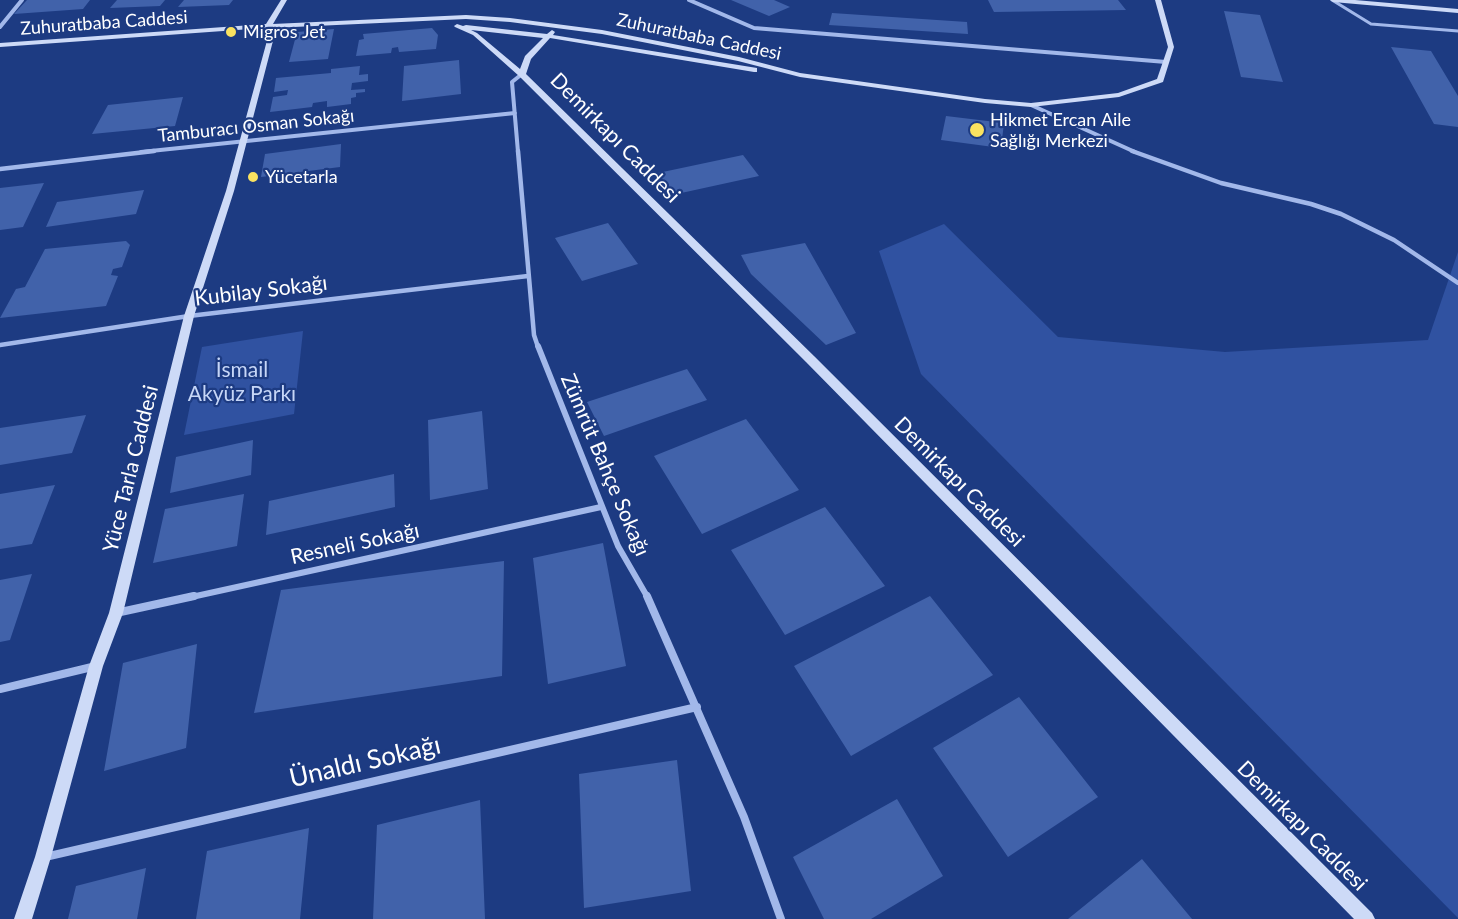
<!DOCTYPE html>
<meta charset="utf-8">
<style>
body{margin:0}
canvas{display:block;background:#1d3b82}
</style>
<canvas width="1458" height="919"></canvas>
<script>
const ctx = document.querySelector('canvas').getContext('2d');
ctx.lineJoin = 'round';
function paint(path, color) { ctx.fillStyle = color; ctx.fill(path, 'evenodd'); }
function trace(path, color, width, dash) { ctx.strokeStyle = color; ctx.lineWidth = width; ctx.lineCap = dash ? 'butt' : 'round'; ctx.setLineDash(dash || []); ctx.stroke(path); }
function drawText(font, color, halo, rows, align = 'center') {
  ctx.font = font + ' Lato,sans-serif'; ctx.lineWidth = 4.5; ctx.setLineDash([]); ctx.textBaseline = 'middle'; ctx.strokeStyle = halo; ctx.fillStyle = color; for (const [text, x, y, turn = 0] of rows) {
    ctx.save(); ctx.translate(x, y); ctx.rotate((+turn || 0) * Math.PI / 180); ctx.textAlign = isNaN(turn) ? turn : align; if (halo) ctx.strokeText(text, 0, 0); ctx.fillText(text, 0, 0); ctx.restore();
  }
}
paint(new Path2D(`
 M944 224 1058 337 1225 352 1428 340 1458 252V918L921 374 879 251Z
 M303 331 294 414 184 435 202 347Z`), '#3052a1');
paint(new Path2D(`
 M27 0H90L83 9 14 14Z
 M117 0H165L160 6 110 8Z
 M184 0H233L229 5 178 7Z
 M731 0H774L790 7 769 16Z
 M988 0H1118L1126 10 994 12Z
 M1224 11 1260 15 1283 82 1241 77Z
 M832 13 967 22 968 34 829 25Z
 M432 28 438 35 436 49 399 52 398 47 392 48 391 53 356 56 359 40 364 39 363 34Z
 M334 29 328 59 289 62 297 32Z
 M1391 47 1431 51 1458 96V127L1434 124Z
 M459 60 461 94 402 101 404 66Z
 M360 66 359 75 368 74V81L352 83 351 90 365 89V92L356 93V97L351 98V104L327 107V101L313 103 312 107 270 112 273 97 287 95 288 90 274 92 276 78 331 73V69Z
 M183 97 175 126 92 134 108 105Z
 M946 116 1004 123 1001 148 941 140Z
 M341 144 340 167 261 177 265 154Z
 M743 155 759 176 672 195 658 173Z
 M44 183 23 227 0 230V188Z
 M144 190 136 214 46 227 57 202Z
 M608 223 638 264 582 281 555 238Z
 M126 241 130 245 122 267 113 269 111 275 118 276 106 306 0 318 16 289 25 287 45 249Z
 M805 243 856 333 826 345 751 274 741 255Z
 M687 369 707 400 604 436 587 402Z
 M482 411 488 489 430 500 428 420Z
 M86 415 72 453 0 465V428Z
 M746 419 799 490 702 534 654 456Z
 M253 440 251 475 170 493 176 457Z
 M394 474 395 507 266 535 269 501Z
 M55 485 32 544 0 549V494Z
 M244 494 237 546 153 563 165 509Z
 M825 507 885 586 785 635 731 550Z
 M603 543 626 666 548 684 533 558Z
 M504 561 502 676 254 713 281 590Z
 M32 574 10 640 0 642V580Z
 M930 596 993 675 851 756 794 666Z
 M197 644 186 748 104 771 123 663Z
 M1019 697 1098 797 1008 857 933 748Z
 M677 760 691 891 584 908 579 774Z
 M897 799 943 876 871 919H824L793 857Z
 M480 800 485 919H373L377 825Z
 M309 828 300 919H196L207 851Z
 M1142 859 1192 919H1068Z
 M146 868 137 919H68L76 886Z`), '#4162aa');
trace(new Path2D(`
 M1332 0 1371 24 1458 31`), '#a2b8ea', 3);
trace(new Path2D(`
 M689 0 754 28 1166 62
 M0 27 22 0
 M1031 105 1135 152
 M141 152 515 113
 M518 152 512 82 522 74`), '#a2b8ea', 4);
trace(new Path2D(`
 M518 151 534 335 538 347
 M1132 151 1221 183 1311 204 1341 214 1394 240 1458 283
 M0 169 154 151
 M0 345 189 316 528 276`), '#a2b8ea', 4.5);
trace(new Path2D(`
 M538 346 618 546 648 598
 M187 598 601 507`), '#a2b8ea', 6);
trace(new Path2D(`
 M647 596 744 817 781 919
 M116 613 194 596
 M0 689 96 666
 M45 857 697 707`), '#a2b8ea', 8);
paint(new Path2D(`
 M281 0H287L273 24 466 15 510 18 602 30 739 57 800 73 985 99 1031 103 1118 93 1157 79 1168 47 1155 0H1161L1174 47 1163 82 1119 97 1031 107 985 103 800 77 738 61 602 34 510 22 466 19 272 28 274 37 234 191 194 316 123 613 103 666 51 857 32 919H14L35 857 89 666 109 613 184 316 226 191 268 37 265 28 0 47V43L266 24Z
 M1330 0H1355L1458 9V13L1333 2Z
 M457 24 463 26 466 25 547 34 552 30 555 32 553 35 757 68V72H754L550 38 531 59 526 74 814 356 1372 913 1375 919H1354L806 362 519 76 473 35 455 27 454 26ZM471 30 543 38 525 56 520 69 477 33Z`), '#cddaf7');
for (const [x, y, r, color] of [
 [231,32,6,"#fae260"],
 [977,130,8,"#fae260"],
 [253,177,6,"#fae260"]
]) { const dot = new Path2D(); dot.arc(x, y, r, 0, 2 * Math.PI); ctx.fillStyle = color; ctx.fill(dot); trace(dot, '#1d3b82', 2); }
drawText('18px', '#fff', '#1d3b82', [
 ["Zuhuratbaba Caddesi",104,23,-4],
 ["Zuhuratbaba Caddesi",699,37,12],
 ["Tamburacı Osman Sokağı",256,126,-6]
]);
drawText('18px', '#fff', '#1d3b82', [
 ["Migros Jet",243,32],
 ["Hikmet Ercan Aile",990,120],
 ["Sağlığı Merkezi",990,141],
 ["Yücetarla",265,177]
], 'left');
drawText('21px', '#fff', '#1d3b82', [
 ["Demirkapı Caddesi",615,138,45],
 ["Kubilay Sokağı",261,291,-7],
 ["Zümrüt Bahçe Sokağı",605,465,67],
 ["Yüce Tarla Caddesi",131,469,-76],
 ["Demirkapı Caddesi",959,482,45],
 ["Resneli Sokağı",355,544,-12],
 ["Demirkapı Caddesi",1302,826,45]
]);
drawText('21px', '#c6d6f7', '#1d3b82', [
 ["İsmail",242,370],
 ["Akyüz Parkı",242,394]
]);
drawText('26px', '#fff', '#1d3b82', [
 ["Ünaldı Sokağı",365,762,-13]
]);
</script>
